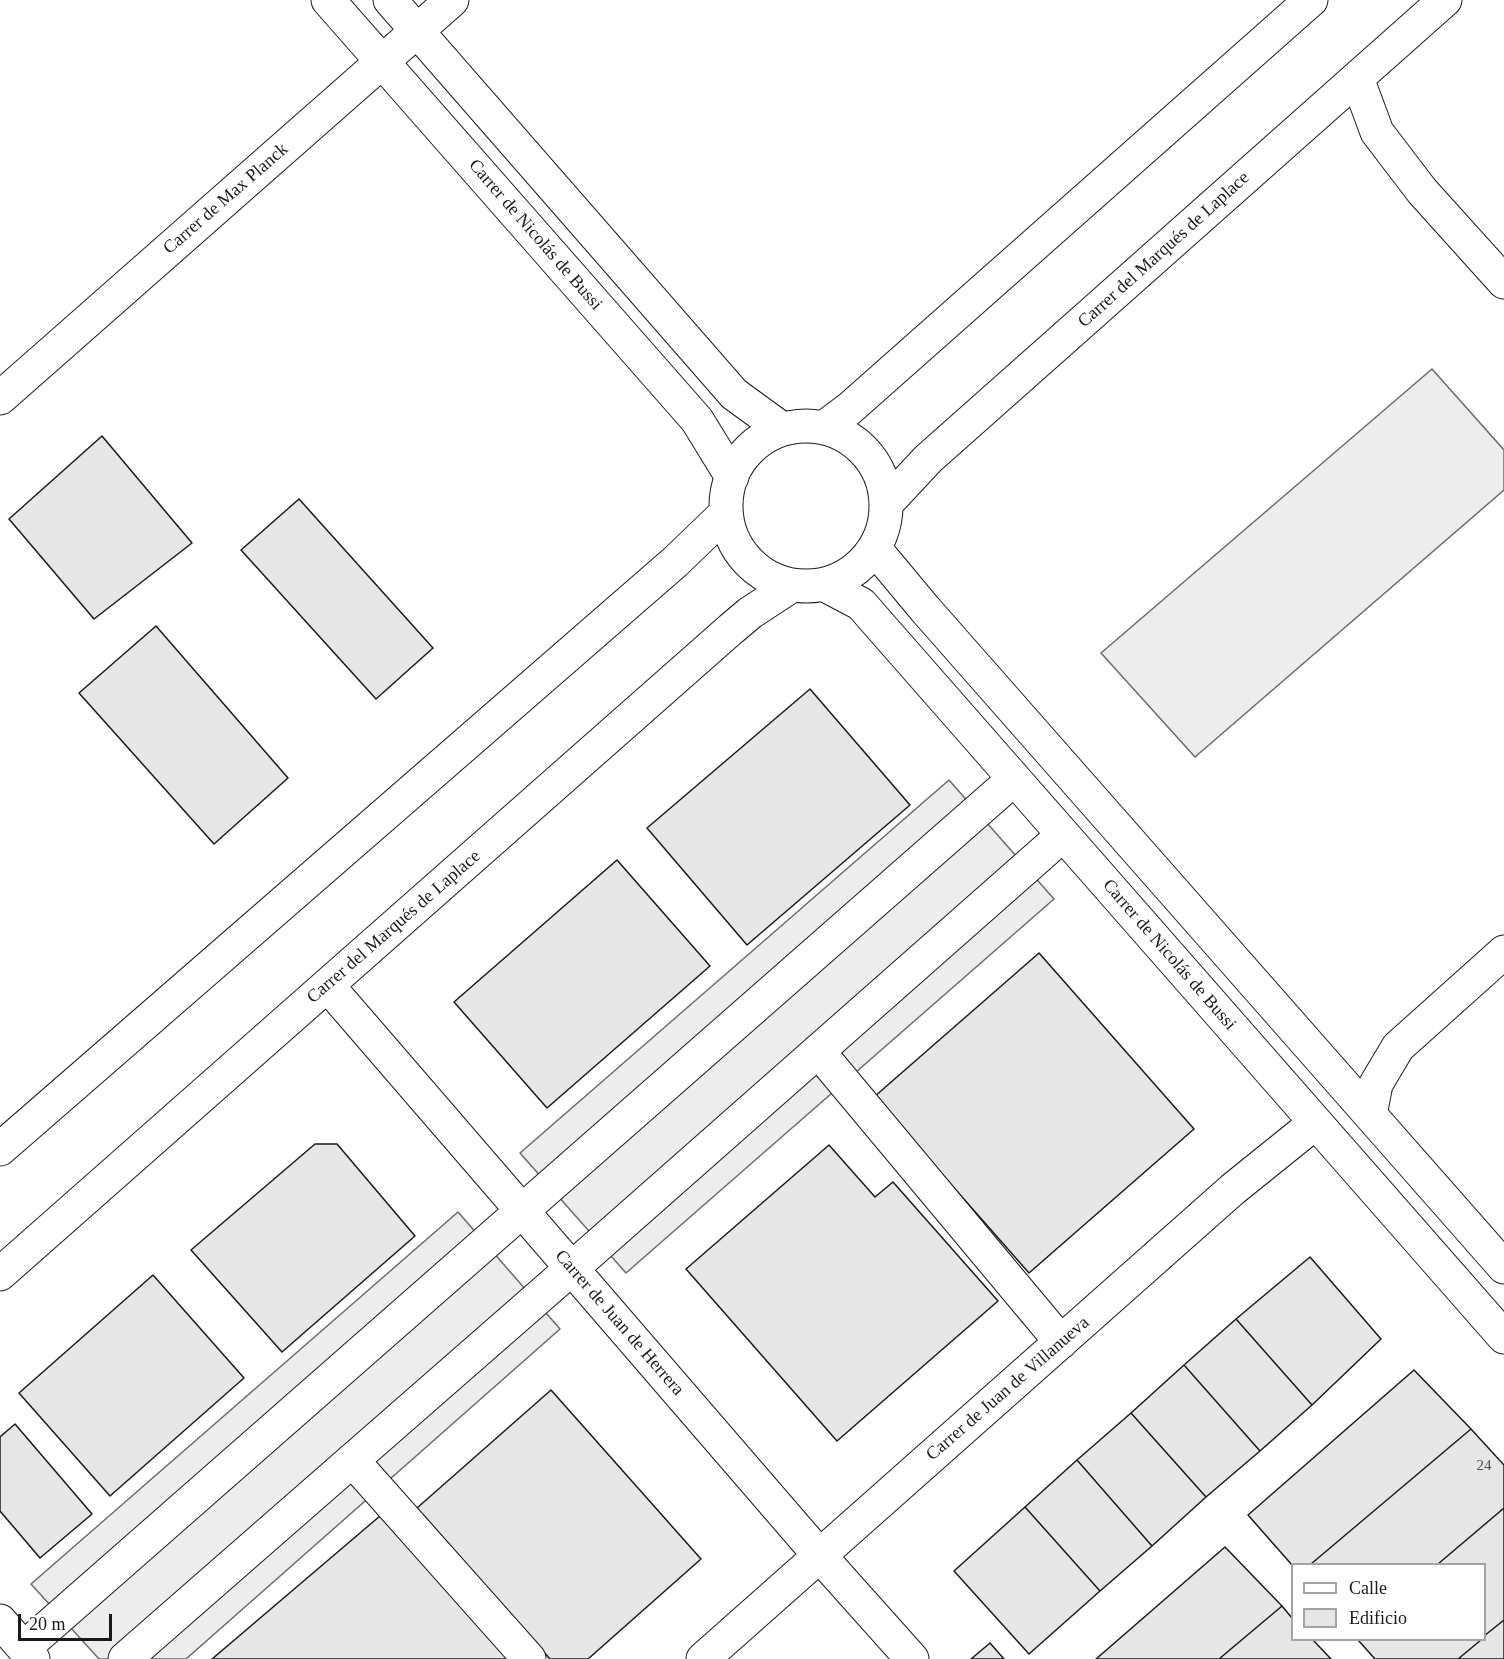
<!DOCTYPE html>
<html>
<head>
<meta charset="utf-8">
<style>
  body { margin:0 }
  #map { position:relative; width:1504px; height:1659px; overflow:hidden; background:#fff; font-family:Georgia,serif }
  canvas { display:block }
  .legend { position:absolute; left:1291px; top:1563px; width:195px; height:78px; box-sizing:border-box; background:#fff; border:2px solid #a3a3a3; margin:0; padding:8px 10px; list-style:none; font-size:18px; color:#1a1a1a }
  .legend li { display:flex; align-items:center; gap:12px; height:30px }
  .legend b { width:30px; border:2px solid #a3a3a3 }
  .scale { position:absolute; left:18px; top:1614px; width:94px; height:27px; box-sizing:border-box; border:3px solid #1a1a1a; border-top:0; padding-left:8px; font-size:18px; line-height:21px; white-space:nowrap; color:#1a1a1a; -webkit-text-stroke:4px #fff; paint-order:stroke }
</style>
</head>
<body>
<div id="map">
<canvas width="1504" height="1659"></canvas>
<ul class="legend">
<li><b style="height:8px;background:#fff"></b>Calle</li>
<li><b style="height:16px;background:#e6e6e6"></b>Edificio</li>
</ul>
<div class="scale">20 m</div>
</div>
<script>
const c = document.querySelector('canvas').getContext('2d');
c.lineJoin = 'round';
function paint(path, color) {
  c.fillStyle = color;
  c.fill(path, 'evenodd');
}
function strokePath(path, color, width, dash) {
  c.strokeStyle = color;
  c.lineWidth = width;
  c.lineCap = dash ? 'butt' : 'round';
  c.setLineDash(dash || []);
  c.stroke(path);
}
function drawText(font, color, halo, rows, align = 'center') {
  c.font = font + ' Georgia,serif';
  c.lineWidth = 4.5;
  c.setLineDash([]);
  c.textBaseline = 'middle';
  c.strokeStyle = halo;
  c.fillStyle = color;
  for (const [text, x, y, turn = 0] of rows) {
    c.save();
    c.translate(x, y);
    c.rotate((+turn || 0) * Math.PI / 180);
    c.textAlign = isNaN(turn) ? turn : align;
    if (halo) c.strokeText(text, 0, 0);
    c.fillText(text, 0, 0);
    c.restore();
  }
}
const parking = new Path2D(`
  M 1432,369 L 1504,450 L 1504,490 L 1195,757 L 1101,653 Z
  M 949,780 L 1054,899 L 626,1273 L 520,1153 Z
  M 458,1212 L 560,1329 L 186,1659 L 99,1659 L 31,1584 Z`);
paint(parking, '#ededed');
strokePath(parking, '#6a6a6a', 1.5);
const building = new Path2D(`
  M 102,436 L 192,543 L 94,619 L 9,519 Z
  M 299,499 L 433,648 L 376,699 L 241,550 Z
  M 156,626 L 288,778 L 214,844 L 79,693 Z
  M 810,689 L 910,805 L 747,945 L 647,828 Z
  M 617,860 L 710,966 L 547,1108 L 454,1002 Z
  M 1039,953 L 1194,1129 L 1029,1273 L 874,1097 Z
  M 315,1144 L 337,1144 L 415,1236 L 282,1352 L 191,1250 Z
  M 829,1145 L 875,1197 L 893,1182 L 998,1301 L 837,1441 L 686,1269 Z
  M 1310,1257 L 1381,1339 L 1312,1405 L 1236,1319 Z
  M 153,1275 L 244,1378 L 110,1496 L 19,1393 Z
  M 1236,1319 L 1312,1405 L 1260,1451 L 1184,1365 Z
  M 1184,1365 L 1260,1451 L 1206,1497 L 1131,1413 Z
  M 1414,1370 L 1471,1429 L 1311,1564 L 1292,1565 L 1248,1515 Z
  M 551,1390 L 701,1559 L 588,1659 L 550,1659 L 417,1508 Z
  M 1131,1413 L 1206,1497 L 1152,1546 L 1077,1460 Z
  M 15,1424 L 92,1514 L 40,1558 L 0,1511 L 0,1437 Z
  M 1471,1429 L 1504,1465 L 1504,1508 L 1438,1564 L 1311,1564 Z
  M 1077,1460 L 1152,1546 L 1100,1591 L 1025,1507 Z
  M 1025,1507 L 1100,1591 L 1029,1654 L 954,1571 Z
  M 1504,1508 L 1504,1620 L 1484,1636 L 1484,1564 L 1438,1564 Z
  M 387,1510 L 515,1659 L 212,1659 Z
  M 1225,1547 L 1282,1606 L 1219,1659 L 1096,1659 Z
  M 1282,1606 L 1292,1618 L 1292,1640 L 1313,1640 L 1331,1659 L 1219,1659 Z
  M 1504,1620 L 1504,1659 L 1458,1659 L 1481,1640 L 1484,1640 L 1484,1636 Z
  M 1358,1640 L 1481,1640 L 1458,1659 L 1375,1659 Z
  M 990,1643 L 1004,1659 L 971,1659 Z`);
paint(building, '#e6e6e6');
strokePath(building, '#1a1a1a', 1.5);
const minor = new Path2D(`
  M 328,0 L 697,420 L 732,477
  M 390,0 L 734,394 L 782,429
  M 1357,78 L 1377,132 L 1422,191 L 1504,282
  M 0,398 L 452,0
  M726 506a80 80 0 1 1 160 0a80 80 0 1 1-160 0Z
  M 825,427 L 849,409 L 1311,0
  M 886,504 L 928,459 L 1445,0
  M 875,549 L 925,609 L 1504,1267
  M 825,585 L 861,604 L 1504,1337
  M 328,986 L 820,1556 L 912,1659
  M 818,1051 L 1061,1342
  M 1370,1115 L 1376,1084 L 1398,1047 L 1504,952
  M 0,1149 L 675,562 L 726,513
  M 0,1274 L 731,629 L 750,613 L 791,586
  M 352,1460 L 529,1659
  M 0,1621 L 33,1659
  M 24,1648 L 1014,779
  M 125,1659 L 595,1248 L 1063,835
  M 703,1659 L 1233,1189 L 1315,1123`);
strokePath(minor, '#1a1a1a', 35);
strokePath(minor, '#fff', 33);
drawText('15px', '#4d4d4d', null, [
  ["24",1484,1466]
]);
drawText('18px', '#1a1a1a', '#fff', [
  ["Carrer de Max Planck",226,199,-41],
  ["Carrer de Nicolás de Bussi",535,235,49],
  ["Carrer del Marqués de Laplace",1164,250,-42],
  ["Carrer del Marqués de Laplace",394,927,-41],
  ["Carrer de Nicolás de Bussi",1169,955,49],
  ["Carrer de Juan de Herrera",619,1323,49],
  ["Carrer de Juan de Villanueva",1008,1389,-41]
]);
</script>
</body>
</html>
